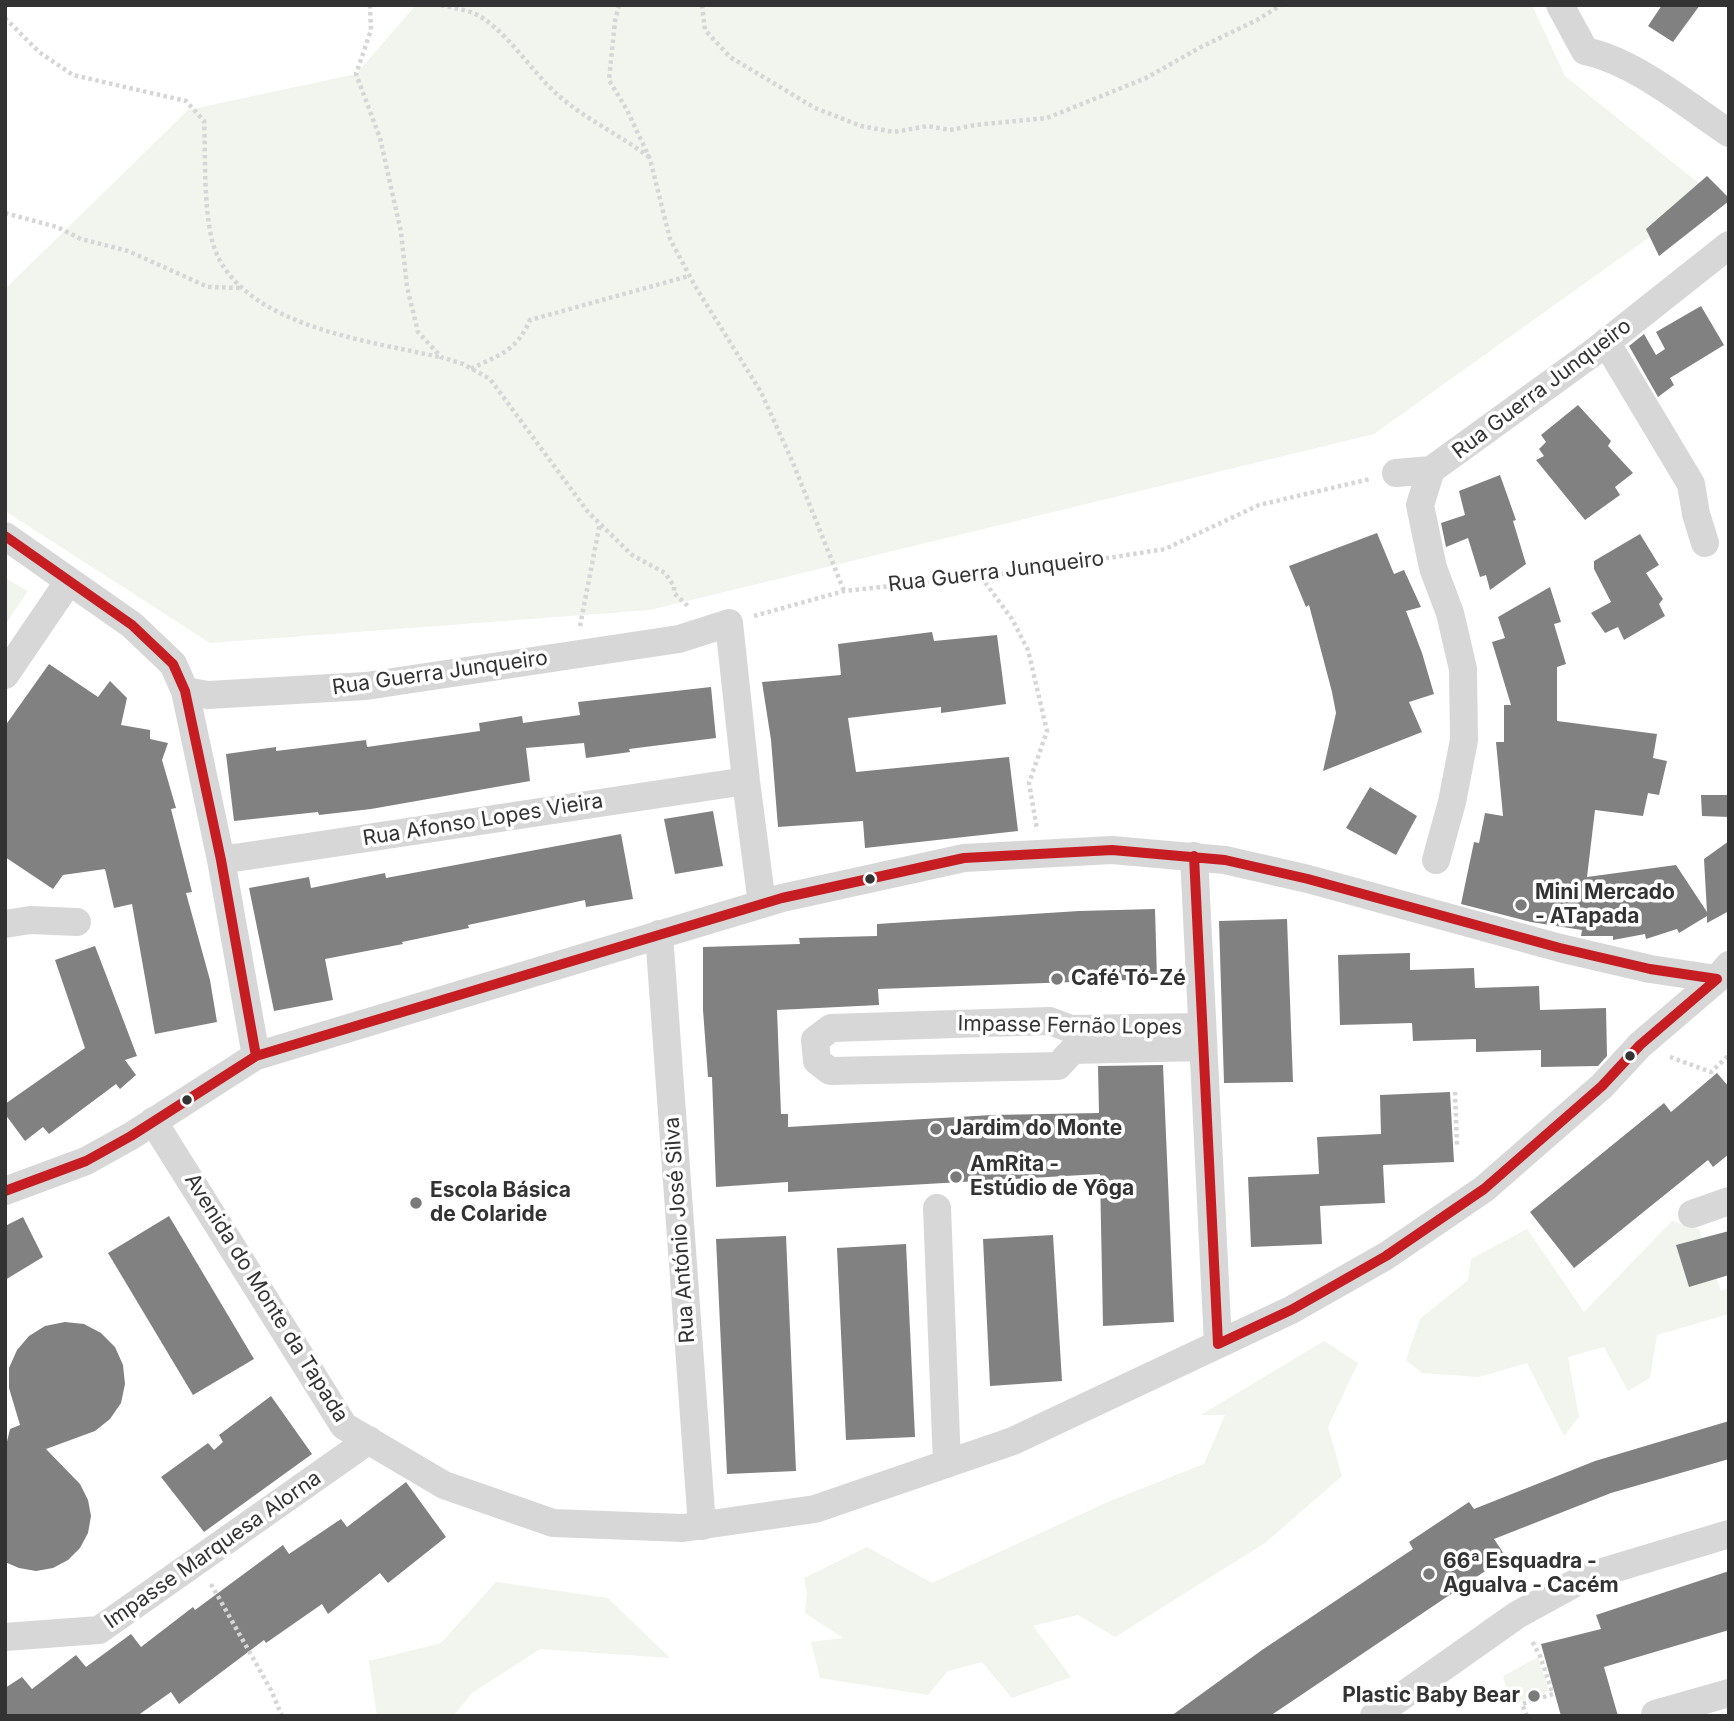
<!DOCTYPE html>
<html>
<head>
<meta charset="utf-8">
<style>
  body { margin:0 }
  #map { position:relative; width:1734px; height:1721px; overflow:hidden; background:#fff; font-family:Inter,sans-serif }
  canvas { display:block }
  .frame { position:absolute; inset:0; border:7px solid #333; pointer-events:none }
</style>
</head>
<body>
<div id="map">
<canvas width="1734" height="1721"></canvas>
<div class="frame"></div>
</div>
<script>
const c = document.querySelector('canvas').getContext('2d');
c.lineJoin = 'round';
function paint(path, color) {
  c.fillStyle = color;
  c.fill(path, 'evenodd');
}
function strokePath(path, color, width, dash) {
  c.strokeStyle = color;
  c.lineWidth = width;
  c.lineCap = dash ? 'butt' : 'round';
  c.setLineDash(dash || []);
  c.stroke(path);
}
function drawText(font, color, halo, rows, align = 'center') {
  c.font = font + ' Inter,sans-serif';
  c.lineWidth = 7;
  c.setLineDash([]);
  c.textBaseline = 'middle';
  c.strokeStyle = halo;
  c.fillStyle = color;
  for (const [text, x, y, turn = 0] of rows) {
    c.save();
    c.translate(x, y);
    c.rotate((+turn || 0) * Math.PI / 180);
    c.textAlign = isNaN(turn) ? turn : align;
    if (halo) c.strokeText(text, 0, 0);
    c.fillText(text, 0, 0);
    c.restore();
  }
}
paint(new Path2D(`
  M 416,5 L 1532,5 L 1565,76 L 1711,193 L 1374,434 L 650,610 L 210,643 L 5,511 L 5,289 L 188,110 L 356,74 Z
  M 5,578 L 28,591 L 5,625 Z
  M 1672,1221 L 1699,1229 L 1721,1291 L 1729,1287 L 1729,1314 L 1657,1335 L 1650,1378 L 1628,1391 L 1604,1347 L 1568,1357 L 1579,1417 L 1564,1436 L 1527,1363 L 1479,1377 L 1422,1373 L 1406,1360 L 1420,1319 L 1468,1280 L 1471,1259 L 1527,1229 L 1584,1312 Z
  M 1324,1341 L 1358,1363 L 1328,1427 L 1342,1476 L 1265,1543 L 1115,1637 L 1078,1615 L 1033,1626 L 1071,1677 L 1012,1698 L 982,1662 L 948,1671 L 928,1695 L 820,1678 L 811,1642 L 843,1638 L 805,1613 L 807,1592 L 804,1578 L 867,1547 L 932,1583 L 1110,1501 L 1204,1464 L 1225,1415 L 1201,1415 Z
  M 496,1582 L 608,1598 L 670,1658 L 540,1649 L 472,1693 L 453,1716 L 377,1716 L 369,1661 L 441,1643 Z
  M 1538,1657 L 1549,1691 L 1511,1705 L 1503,1676 Z`), '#f1f5ed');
paint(new Path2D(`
  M 1662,5 L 1700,5 L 1673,42 L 1648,26 Z
  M 1707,176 L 1729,198 L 1729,201 L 1659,256 L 1646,229 Z
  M 1701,306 L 1724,345 L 1670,378 L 1674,385 L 1658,397 L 1629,346 L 1644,334 L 1656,355 L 1665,349 L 1656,332 Z
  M 1578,405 L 1611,441 L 1608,446 L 1633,473 L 1615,487 L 1620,495 L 1585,520 L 1536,460 L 1544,456 L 1539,449 L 1546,442 L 1541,435 Z
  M 1500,475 L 1516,520 L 1513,521 L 1526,564 L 1490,590 L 1486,575 L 1480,577 L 1468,538 L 1446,547 L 1441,523 L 1465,515 L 1459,491 Z
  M 1377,533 L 1394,574 L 1404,570 L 1421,607 L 1406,611 L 1422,653 L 1434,694 L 1409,702 L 1422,732 L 1323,771 L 1336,713 L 1332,692 L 1309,605 L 1306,607 L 1289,566 Z
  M 1640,534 L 1659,565 L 1646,573 L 1663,599 L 1659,604 L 1665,616 L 1624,640 L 1618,627 L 1605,633 L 1591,613 L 1611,602 L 1594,569 L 1594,561 Z
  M 1550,587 L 1561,622 L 1554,624 L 1566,664 L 1557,667 L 1557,721 L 1657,734 L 1653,758 L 1667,761 L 1659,795 L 1648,793 L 1643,816 L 1595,810 L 1587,877 L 1676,865 L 1707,912 L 1704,859 L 1729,841 L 1729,911 L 1707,923 L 1707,916 L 1679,933 L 1677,929 L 1646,939 L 1645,934 L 1613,940 L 1613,936 L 1581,936 L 1582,930 L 1531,922 L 1461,904 L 1474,842 L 1479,843 L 1485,813 L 1503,816 L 1496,742 L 1504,742 L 1504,705 L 1511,705 L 1492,642 L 1505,638 L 1498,617 Z
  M 932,632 L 934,641 L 997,635 L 1006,704 L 941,713 L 941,707 L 848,718 L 856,772 L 1009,757 L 1018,831 L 865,848 L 863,821 L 778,827 L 771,740 L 762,682 L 841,675 L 838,644 Z
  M 49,664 L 98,697 L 110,681 L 127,698 L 121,725 L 150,730 L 150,739 L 168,743 L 162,760 L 176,808 L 171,809 L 192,892 L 186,893 L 210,980 L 217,1022 L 155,1034 L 132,904 L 114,908 L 105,869 L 63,875 L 53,889 L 5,857 L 5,726 Z
  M 711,687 L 716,738 L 629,749 L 630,752 L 586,758 L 584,743 L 526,748 L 530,781 L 371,809 L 319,815 L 318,812 L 234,821 L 226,754 L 276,747 L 276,751 L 366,740 L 367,747 L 480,731 L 479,723 L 522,716 L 523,723 L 580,715 L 578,702 Z
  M 1370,787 L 1417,816 L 1396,855 L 1346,828 Z
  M 1701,795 L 1729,795 L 1729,817 L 1702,816 Z
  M 713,811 L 723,866 L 675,874 L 664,819 Z
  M 621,834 L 633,899 L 586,907 L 585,900 L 468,925 L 469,928 L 402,942 L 403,944 L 325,959 L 333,1000 L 274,1011 L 249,888 L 309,877 L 311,888 L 385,873 L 386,878 Z
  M 1155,909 L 1157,979 L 878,989 L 879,1005 L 777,1010 L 781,1114 L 788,1114 L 788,1127 L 992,1115 L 1099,1113 L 1098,1066 L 1163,1065 L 1174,1322 L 1103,1326 L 1100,1174 L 788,1192 L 788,1182 L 716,1187 L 712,1077 L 708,1077 L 703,1010 L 703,947 L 800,944 L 799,938 L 877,936 L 877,924 L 1079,911 Z
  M 1287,919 L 1293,1082 L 1224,1083 L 1219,921 Z
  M 95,946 L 137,1056 L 125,1060 L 136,1075 L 120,1089 L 116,1084 L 49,1134 L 43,1127 L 25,1141 L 5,1114 L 5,1104 L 85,1048 L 55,960 Z
  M 1410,953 L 1410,970 L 1474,968 L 1475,988 L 1539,986 L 1540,1010 L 1606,1008 L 1607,1056 L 1598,1066 L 1541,1067 L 1541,1050 L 1476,1052 L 1476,1039 L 1413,1041 L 1412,1023 L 1340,1025 L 1338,955 Z
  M 1717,1073 L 1729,1087 L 1729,1154 L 1713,1167 L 1708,1160 L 1574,1268 L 1530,1212 L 1664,1103 L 1671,1112 Z
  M 1450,1092 L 1454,1162 L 1383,1165 L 1385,1203 L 1320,1206 L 1322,1244 L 1251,1247 L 1248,1177 L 1319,1174 L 1317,1137 L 1381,1134 L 1380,1095 Z
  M 169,1216 L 254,1359 L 193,1395 L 108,1253 Z
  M 23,1217 L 43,1257 L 5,1280 L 5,1226 Z
  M 1729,1231 L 1729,1275 L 1689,1287 L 1676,1245 Z
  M 1053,1235 L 1062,1381 L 990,1386 L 983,1239 Z
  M 786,1236 L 796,1471 L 727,1474 L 716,1239 Z
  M 906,1244 L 915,1437 L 846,1440 L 837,1248 Z
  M 65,1322 L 84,1324 L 101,1333 L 115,1347 L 123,1365 L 125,1384 L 121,1403 L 110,1419 L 95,1431 L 46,1449 L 80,1484 L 88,1500 L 91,1516 L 88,1533 L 80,1548 L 68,1560 L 53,1568 L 36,1571 L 19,1568 L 5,1562 L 5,1450 L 10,1429 L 20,1425 L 9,1388 L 9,1368 L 17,1350 L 29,1336 L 45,1326 Z
  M 271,1396 L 312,1454 L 204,1532 L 161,1477 L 208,1443 L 214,1450 L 223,1442 L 219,1435 Z
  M 1729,1421 L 1729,1459 L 1611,1493 L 1494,1539 L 1506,1557 L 1270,1716 L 1171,1716 L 1262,1650 L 1413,1549 L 1409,1542 L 1469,1502 L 1474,1509 L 1595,1461 Z
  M 406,1482 L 446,1537 L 388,1583 L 380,1573 L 328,1614 L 322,1604 L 266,1643 L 264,1640 L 179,1704 L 171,1692 L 137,1716 L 5,1716 L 5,1688 L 22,1677 L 32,1689 L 76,1655 L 86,1667 L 131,1634 L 141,1647 L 193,1607 L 195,1610 L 283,1545 L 289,1554 L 341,1519 L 347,1527 Z
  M 1729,1571 L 1729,1630 L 1604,1667 L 1618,1716 L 1561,1716 L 1541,1644 L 1601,1629 L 1596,1615 Z`), '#818181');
strokePath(new Path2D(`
  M 370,5 L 371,30 L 356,74 L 380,138 L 401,232 L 407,287 L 418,332 L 441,357 L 463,364 L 490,379 L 588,512 L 632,555 L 665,573 L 674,586 L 674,593 L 689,607
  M 441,5 C 452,8 463,9 473,13 C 503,25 533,74 559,96 C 587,120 620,135 649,157
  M 619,5 L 615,21 L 609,80 L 627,110 L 650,159 L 670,239 L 695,286 L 761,392 L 793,463 L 844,591
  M 702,5 L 705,30 L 730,57 L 815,108 L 861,126 L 894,132 L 928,126 L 950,130 L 975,125 L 1047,118 L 1146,78 L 1201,47 L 1257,20 L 1281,5
  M 5,18 L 39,52 L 73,75 L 186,101 L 204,121 C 206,158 202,227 219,259 C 256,328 370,341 439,357
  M 5,213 L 57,227 L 81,239 L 128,251 L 208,287 L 241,288
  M 471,369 C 500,354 516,352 530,320 L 689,276
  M 981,577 L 1012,619 L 1028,650 L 1047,731 L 1029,783 L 1037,829
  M 754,616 L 844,591 L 1012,573 L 1165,549 L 1259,505 L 1370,479
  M 580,626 L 600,523
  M 1670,1057 L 1711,1072 L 1729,1055
  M 1455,1092 L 1457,1147
  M 211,1584 L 271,1690 L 282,1716
  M 1527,1716 L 1522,1704 L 1553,1694 L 1540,1656 L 1531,1639`), '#d6d6d6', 4.5, [3.5, 3.5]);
strokePath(new Path2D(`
  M 1560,5 L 1585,51 C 1634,61 1687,105 1729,133
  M 1606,342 L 1691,484 L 1696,514 L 1705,543
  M 1431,470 L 1420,505 L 1433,568 L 1450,613 L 1463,669 L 1464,740 L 1452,802 L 1436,860
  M 1396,473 L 1431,470 L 1594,352 L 1729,245
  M 5,536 L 132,625 L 173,664 L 185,691 L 221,860 L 256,1056
  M 5,675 L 69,581
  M 185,691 L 208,695 L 366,686 L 679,639 L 729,623 L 746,781 L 762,904
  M 1194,856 L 1218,1344
  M 221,860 L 746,781
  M 5,924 L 30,920 L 77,922
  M 659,934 L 702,1526
  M 1202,1027 L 1071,1029 L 1050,1021 L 831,1028 L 815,1040 L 817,1061 L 830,1071 L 1058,1066 L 1073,1050 L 1202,1047
  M 153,1121 L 344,1426 L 444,1485 L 553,1523 L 683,1528 L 815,1509 L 1013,1441 L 1291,1310 L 1386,1256 L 1484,1189 L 1602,1086 L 1640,1045 L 1717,979 L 1729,965
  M 5,1191 L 86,1161 L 131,1136 L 256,1056 L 782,898 L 964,858 L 1112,850 L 1225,860 L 1308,879 L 1560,948 L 1650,969 L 1717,979
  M 937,1208 L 947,1464
  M 1692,1214 L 1729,1201
  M 5,1637 L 99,1630 L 369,1440
  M 1374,1716 L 1517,1615 L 1586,1577 L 1729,1534
  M 1655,1716 L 1655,1714 L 1729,1693`), '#d7d7d7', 28);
strokePath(new Path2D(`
  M 5,536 L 132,625 L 173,664 L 185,691 L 221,860 L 256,1056
  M 1194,856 L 1218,1344
  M 5,1191 L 86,1161 L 131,1136 L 256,1056 L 782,898 L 964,858 L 1112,850 L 1225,860 L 1308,879 L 1560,948 L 1650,969 L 1717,979
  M 1218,1344 L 1291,1310 L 1386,1256 L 1484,1189 L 1602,1086 L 1640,1045 L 1717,979`), '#c61d23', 10);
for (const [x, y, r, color] of [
  [870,879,6,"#333"],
  [1521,905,7,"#7a7a7a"],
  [1057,979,7,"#7a7a7a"],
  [1630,1056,6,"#333"],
  [187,1100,6,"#333"],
  [936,1129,7,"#7a7a7a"],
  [956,1177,7,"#7a7a7a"],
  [416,1203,7,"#7a7a7a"],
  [1429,1574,7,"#7a7a7a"],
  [1534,1696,7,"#7a7a7a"]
]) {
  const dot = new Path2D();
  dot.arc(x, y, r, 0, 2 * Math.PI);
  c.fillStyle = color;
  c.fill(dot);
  strokePath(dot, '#fff', 2.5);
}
drawText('21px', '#333', '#fff', [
  ["Rua Guerra Junqueiro",1542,389,-37],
  ["Rua Guerra Junqueiro",996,572,-7],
  ["Rua Guerra Junqueiro",440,673,-8],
  ["Rua Afonso Lopes Vieira",483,820,-9],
  ["Impasse Fernão Lopes",1070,1026,1],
  ["Rua António José Silva",680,1230,-94],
  ["Avenida do Monte da Tapada",266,1298,58],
  ["Impasse Marquesa Alorna",213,1550,-35]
]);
drawText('bold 21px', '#333', '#fff', [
  ["Mini Mercado",1535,893],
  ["- ATapada",1535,917],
  ["Café Tó-Zé",1071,979],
  ["Jardim do Monte",950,1129],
  ["AmRita -",970,1165],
  ["Estúdio de Yôga",970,1189],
  ["Escola Básica",430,1191],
  ["de Colaride",430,1215],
  ["66ª Esquadra -",1443,1562],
  ["Agualva - Cacém",1443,1586],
  ["Plastic Baby Bear",1520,1696,"right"]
], 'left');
</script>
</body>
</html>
